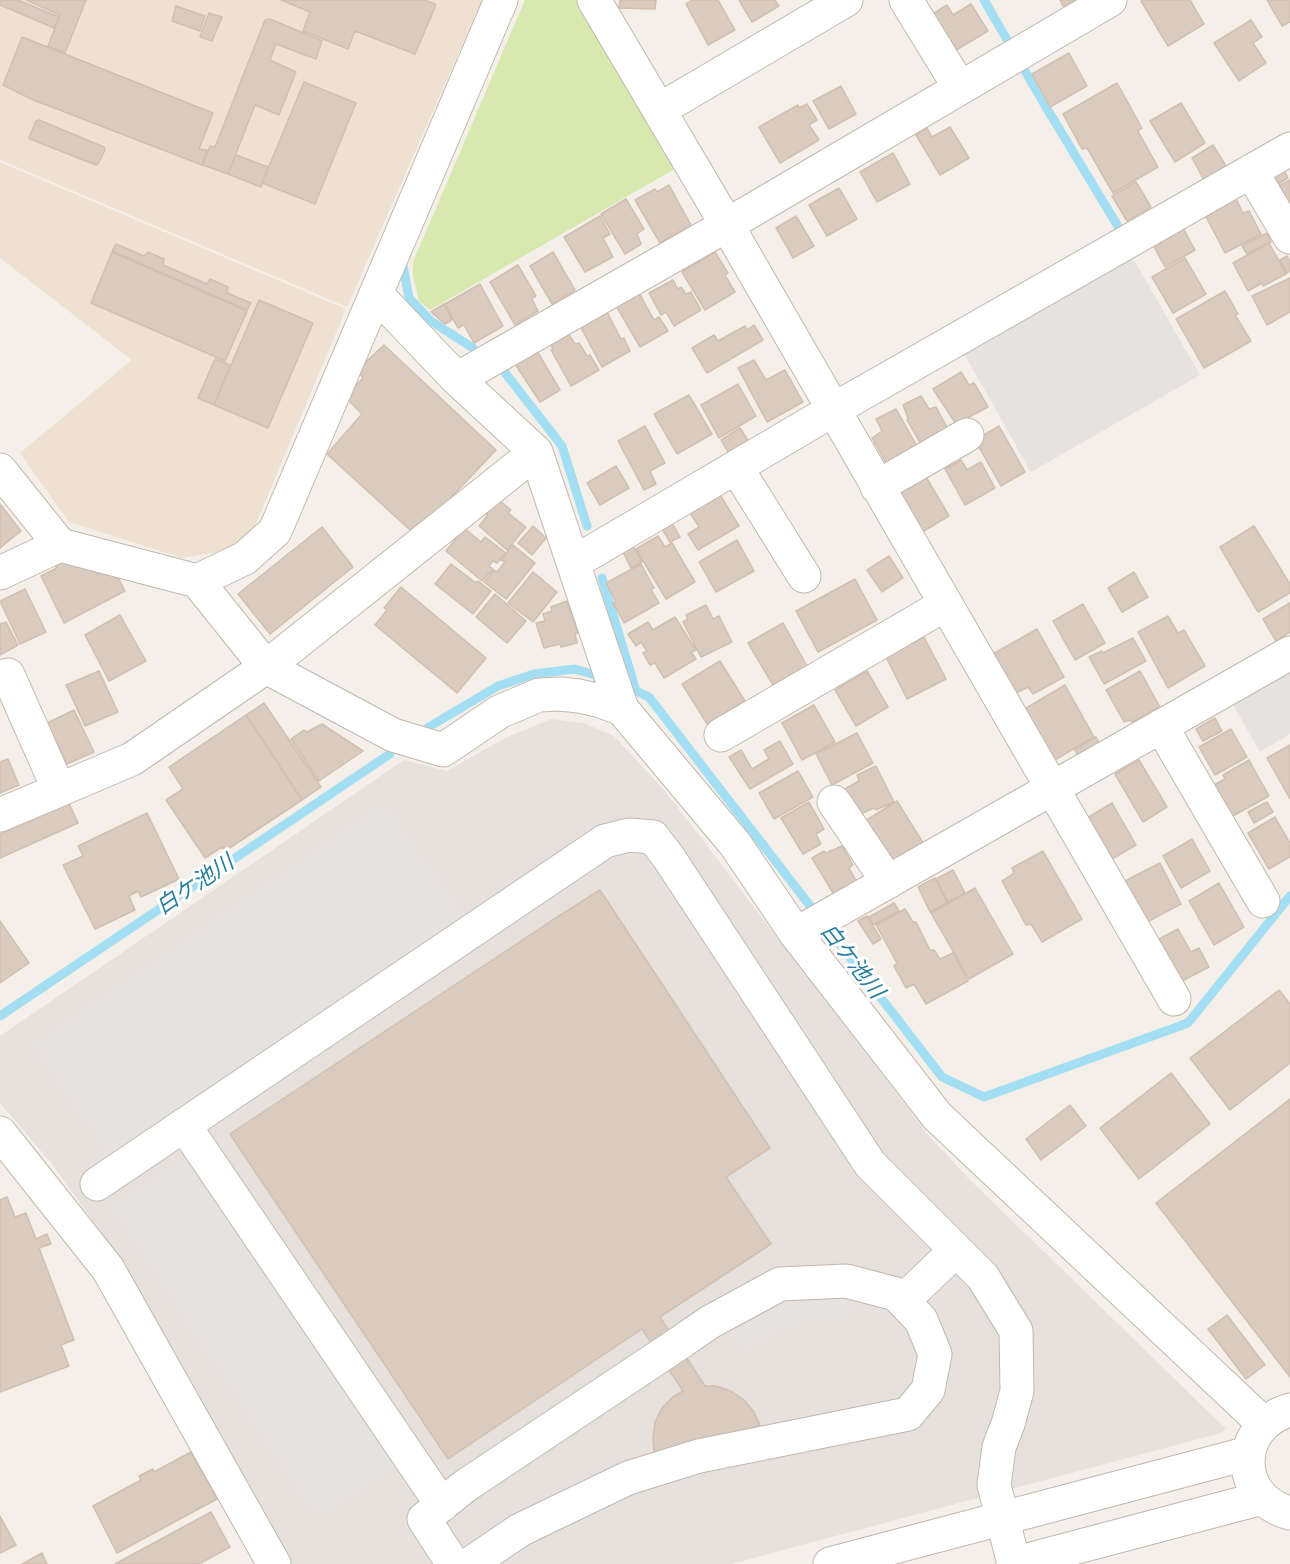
<!DOCTYPE html>
<html>
<head>
<meta charset="utf-8">
<style>
  body { margin:0 }
  canvas { display:block; background:#f4efe8 }
</style>
</head>
<body>
<canvas width="1290" height="1564"></canvas>
<script>
const c = document.querySelector('canvas').getContext('2d');
c.lineJoin = 'round';
function paint(path, color) {
  c.fillStyle = color;
  c.fill(path, 'evenodd');
}
function strokePath(path, color, width, dash) {
  c.strokeStyle = color;
  c.lineWidth = width;
  c.lineCap = dash ? 'butt' : 'round';
  c.setLineDash(dash || []);
  c.stroke(path);
}
function drawText(font, color, halo, rows, align = 'center') {
  c.font = font + ' Inter,"Noto Sans JP",sans-serif';
  c.lineWidth = 6;
  c.setLineDash([]);
  c.textBaseline = 'middle';
  c.strokeStyle = halo;
  c.fillStyle = color;
  for (const [text, x, y, turn = 0] of rows) {
    c.save();
    c.translate(x, y);
    c.rotate((+turn || 0) * Math.PI / 180);
    c.textAlign = isNaN(turn) ? turn : align;
    if (halo) c.strokeText(text, 0, 0);
    c.fillText(text, 0, 0);
    c.restore();
  }
}
paint(new Path2D(`
  M 551,719 L 584,723 L 614,736 L 665,791 L 929,1136 L 966,1176 L 1226,1429 L 1221,1433 L 731,1564 L 292,1564 L 129,1272 L 52,1164 L 0,1103 L 0,1036 L 404,760 L 447,771 L 505,738 Z`), '#e7e1dd');
paint(new Path2D(`
  M 0,0 L 482,0 L 347,307 L 0,160 Z
  M 0,162 L 346,309 L 252,533 L 235,549 L 182,558 L 69,522 L 20,453 L 132,360 L 0,258 Z`), '#eee1d2');
paint(new Path2D(`
  M 525,0 L 581,0 L 678,167 L 430,310 L 419,301 L 413,275 L 413,262 Z`), '#d8e9b0');
paint(new Path2D(`
  M 1131,255 L 1200,375 L 1031,472 L 963,352 Z
  M 1290,670 L 1290,734 L 1260,752 L 1232,703 Z
  M 385,803 L 463,916 L 111,1158 L 33,1045 Z
  M 190,1155 L 398,1465 L 318,1518 L 111,1207 Z
  M 832,1294 L 854,1301 L 847,1322 L 823,1318 L 798,1323 L 779,1330 L 746,1350 L 732,1333 L 753,1316 L 781,1302 L 807,1297 Z`), '#e5e2e0');
strokePath(new Path2D(`
  M 984,0 L 1046,107 L 1119,228
  M 402,260 L 409,298 L 431,321 L 473,348
  M 499,365 L 562,446 L 587,526
  M 602,578 L 636,691
  M 623,685 L 649,697 L 942,1077 L 984,1097 L 1188,1023 L 1290,896
  M 427,728 L 498,686 L 534,674 L 575,669 L 605,678
  M 0,1016 L 390,754`), '#a3def2', 9);
const building = new Path2D(`
  M 0,0 L 18,0 L 59,17 L 54,28 L 0,5 Z
  M 26,0 L 86,0 L 65,53 L 48,46 L 60,15 Z
  M 281,0 L 424,0 L 435,4 L 435,7 L 415,54 L 355,31 L 348,49 L 303,31 L 310,12 Z
  M 620,0 L 656,0 L 655,9 L 619,8 Z
  M 692,0 L 718,0 L 735,30 L 708,45 L 686,4 Z
  M 739,0 L 775,0 L 779,6 L 752,22 Z
  M 1060,0 L 1075,0 L 1063,6 Z
  M 1142,0 L 1190,0 L 1204,24 L 1168,46 L 1141,1 Z
  M 1267,0 L 1290,0 L 1290,22 L 1282,26 Z
  M 971,4 L 988,31 L 956,50 L 933,14 L 947,5 L 953,15 Z
  M 176,6 L 205,16 L 200,31 L 172,21 Z
  M 209,13 L 222,17 L 212,41 L 200,37 Z
  M 270,19 L 322,41 L 316,59 L 276,44 L 270,60 L 296,72 L 279,115 L 255,105 L 228,174 L 203,165 L 210,146 L 215,147 L 265,20 Z
  M 1251,20 L 1262,37 L 1253,43 L 1266,63 L 1239,81 L 1214,43 Z
  M 22,37 L 213,113 L 199,149 L 207,150 L 202,165 L 31,99 L 3,85 Z
  M 1069,53 L 1087,86 L 1050,107 L 1032,74 Z
  M 304,82 L 356,103 L 315,204 L 262,183 Z
  M 1117,83 L 1142,128 L 1138,131 L 1158,167 L 1113,193 L 1087,148 L 1082,149 L 1063,114 Z
  M 841,86 L 856,114 L 829,129 L 813,101 Z
  M 1181,103 L 1205,143 L 1175,162 L 1150,121 Z
  M 807,104 L 817,120 L 809,125 L 819,140 L 780,163 L 759,127 L 798,105 L 799,108 Z
  M 39,120 L 104,147 L 105,150 L 98,164 L 96,165 L 30,139 L 29,138 L 36,121 Z
  M 950,127 L 969,158 L 940,175 L 916,135 L 927,128 L 932,137 Z
  M 1213,145 L 1226,166 L 1204,180 L 1192,158 Z
  M 893,153 L 910,184 L 877,202 L 860,172 Z
  M 236,155 L 268,167 L 261,187 L 228,174 Z
  M 1283,168 L 1288,178 L 1273,187 L 1267,177 Z
  M 1290,180 L 1290,210 L 1275,188 Z
  M 1136,182 L 1151,207 L 1127,221 L 1112,196 Z
  M 669,185 L 691,225 L 660,243 L 635,200 L 655,189 L 657,192 Z
  M 839,188 L 857,219 L 827,236 L 809,205 Z
  M 1235,197 L 1243,213 L 1249,211 L 1261,234 L 1225,253 L 1204,213 Z
  M 626,199 L 644,229 L 637,234 L 641,244 L 625,254 L 601,214 Z
  M 600,216 L 610,234 L 603,238 L 613,257 L 585,272 L 564,237 Z
  M 796,216 L 814,246 L 793,258 L 776,228 Z
  M 1182,226 L 1195,250 L 1165,267 L 1152,243 Z
  M 1267,233 L 1271,242 L 1247,254 L 1242,246 Z
  M 1269,243 L 1286,274 L 1263,286 L 1262,283 L 1248,291 L 1233,263 Z
  M 116,244 L 144,256 L 148,252 L 164,259 L 163,265 L 207,284 L 210,279 L 228,287 L 227,293 L 251,303 L 247,310 L 112,251 Z
  M 112,252 L 247,311 L 225,361 L 91,303 Z
  M 553,252 L 575,290 L 552,304 L 530,266 Z
  M 715,252 L 728,273 L 725,275 L 735,292 L 705,310 L 682,272 Z
  M 1287,256 L 1290,262 L 1290,271 L 1287,273 L 1280,260 Z
  M 1185,258 L 1206,294 L 1173,313 L 1152,277 Z
  M 518,265 L 536,296 L 532,299 L 538,311 L 515,325 L 490,282 Z
  M 1290,278 L 1290,312 L 1267,325 L 1252,296 Z
  M 673,280 L 678,289 L 681,287 L 686,294 L 691,292 L 701,310 L 674,326 L 666,312 L 661,315 L 649,293 Z
  M 480,284 L 503,326 L 474,343 L 464,325 L 458,328 L 445,304 Z
  M 638,291 L 654,320 L 659,317 L 668,331 L 640,347 L 615,304 Z
  M 1225,291 L 1238,314 L 1235,315 L 1251,341 L 1204,368 L 1176,319 Z
  M 259,300 L 313,323 L 268,428 L 214,405 Z
  M 444,304 L 452,320 L 445,324 L 431,312 Z
  M 605,308 L 621,339 L 624,338 L 630,351 L 602,367 L 579,324 Z
  M 754,325 L 763,340 L 707,373 L 692,348 L 714,335 L 718,341 L 745,326 L 747,330 Z
  M 568,333 L 575,344 L 579,343 L 587,356 L 590,355 L 599,370 L 571,386 L 551,350 L 553,349 L 551,345 Z
  M 384,345 L 496,450 L 442,507 L 410,530 L 327,454 L 362,414 L 345,397 L 363,378 L 357,370 Z
  M 537,351 L 560,390 L 540,402 L 515,364 Z
  M 215,359 L 230,365 L 214,405 L 198,398 Z
  M 754,360 L 766,380 L 785,370 L 803,402 L 767,422 L 738,368 Z
  M 961,372 L 969,385 L 974,383 L 988,407 L 956,424 L 933,389 Z
  M 738,384 L 756,416 L 719,438 L 701,405 Z
  M 689,395 L 712,434 L 677,454 L 654,414 Z
  M 921,396 L 929,409 L 936,407 L 948,429 L 921,444 L 907,420 L 908,418 L 903,405 Z
  M 896,409 L 917,446 L 886,463 L 872,438 L 882,431 L 876,419 Z
  M 645,426 L 665,463 L 650,471 L 656,484 L 644,490 L 618,441 Z
  M 999,426 L 1025,472 L 1001,486 L 975,440 Z
  M 740,428 L 749,442 L 729,454 L 721,440 Z
  M 961,460 L 967,470 L 981,462 L 995,488 L 965,505 L 945,469 Z
  M 616,466 L 629,488 L 600,505 L 587,483 Z
  M 925,475 L 949,516 L 922,532 L 898,490 Z
  M 719,493 L 739,526 L 698,550 L 688,534 L 699,527 L 689,511 Z
  M 498,499 L 511,510 L 508,513 L 526,527 L 507,550 L 479,526 L 488,515 L 486,514 Z
  M 0,504 L 21,531 L 0,548 Z
  M 671,521 L 680,537 L 670,542 L 661,527 Z
  M 533,526 L 546,538 L 532,555 L 518,543 Z
  M 1254,526 L 1290,584 L 1290,593 L 1258,612 L 1220,547 Z
  M 322,527 L 353,567 L 270,634 L 238,594 Z
  M 464,528 L 481,542 L 485,537 L 506,553 L 497,563 L 493,561 L 489,566 L 493,569 L 482,581 L 446,551 Z
  M 658,536 L 665,547 L 672,543 L 695,582 L 666,599 L 636,549 Z
  M 737,540 L 754,571 L 716,592 L 699,562 Z
  M 632,544 L 642,562 L 631,568 L 622,550 Z
  M 513,545 L 535,563 L 506,599 L 484,582 L 494,570 L 497,572 L 505,562 L 501,560 Z
  M 87,556 L 96,574 L 112,566 L 125,591 L 64,623 L 41,576 L 57,568 L 53,563 Z
  M 889,556 L 903,578 L 882,592 L 867,570 Z
  M 451,564 L 476,583 L 478,581 L 491,591 L 473,614 L 435,584 Z
  M 641,564 L 654,588 L 651,589 L 659,603 L 624,623 L 613,603 L 616,602 L 606,583 Z
  M 533,572 L 557,592 L 533,622 L 508,603 Z
  M 1134,572 L 1148,597 L 1122,612 L 1108,588 Z
  M 855,579 L 877,620 L 818,652 L 796,611 Z
  M 401,587 L 486,658 L 457,693 L 375,625 L 387,610 L 384,608 Z
  M 25,589 L 46,632 L 20,644 L 0,601 Z
  M 495,594 L 526,621 L 507,643 L 476,617 Z
  M 567,601 L 578,633 L 575,634 L 577,643 L 561,647 L 560,644 L 544,648 L 536,623 L 545,621 L 543,614 L 552,611 L 551,607 Z
  M 1290,603 L 1290,632 L 1276,641 L 1263,619 Z
  M 1083,604 L 1105,643 L 1075,660 L 1053,621 Z
  M 706,605 L 713,619 L 719,616 L 732,642 L 701,657 L 683,622 L 688,619 L 686,615 Z
  M 120,615 L 146,661 L 109,681 L 85,635 Z
  M 1168,616 L 1178,633 L 1184,630 L 1205,666 L 1168,688 L 1138,632 Z
  M 675,617 L 696,650 L 691,652 L 696,659 L 664,678 L 655,663 L 650,665 L 643,653 L 647,651 L 641,642 L 636,646 L 628,634 L 648,622 L 653,630 Z
  M 6,622 L 18,645 L 0,655 L 0,624 Z
  M 783,623 L 807,666 L 773,685 L 748,643 Z
  M 1037,629 L 1064,677 L 1033,694 L 1028,687 L 1016,693 L 993,654 Z
  M 924,637 L 946,679 L 907,699 L 886,657 Z
  M 1133,638 L 1146,661 L 1104,684 L 1089,657 L 1102,651 L 1103,653 Z
  M 720,661 L 745,701 L 707,724 L 682,684 Z
  M 99,671 L 118,712 L 85,726 L 66,685 Z
  M 867,671 L 888,707 L 856,726 L 835,690 Z
  M 1140,671 L 1160,707 L 1132,722 L 1130,720 L 1124,722 L 1106,690 Z
  M 1065,685 L 1094,737 L 1053,761 L 1023,710 Z
  M 264,703 L 321,787 L 302,800 L 246,715 Z
  M 814,705 L 835,742 L 802,760 L 782,723 Z
  M 74,710 L 94,752 L 67,764 L 47,723 Z
  M 246,715 L 302,800 L 225,851 L 222,847 L 205,858 L 166,800 L 183,789 L 169,767 Z
  M 1215,718 L 1222,731 L 1203,741 L 1196,729 Z
  M 322,724 L 363,751 L 319,781 L 291,739 L 304,730 L 307,732 Z
  M 1231,729 L 1247,757 L 1215,775 L 1199,747 Z
  M 857,733 L 873,763 L 832,785 L 816,754 Z
  M 1096,737 L 1102,748 L 1081,760 L 1074,749 Z
  M 780,741 L 793,764 L 750,789 L 729,757 L 741,750 L 752,769 L 769,759 L 764,750 Z
  M 1290,745 L 1290,799 L 1267,758 Z
  M 8,759 L 19,785 L 0,793 L 0,762 Z
  M 1139,760 L 1167,807 L 1143,822 L 1115,774 Z
  M 1249,760 L 1269,796 L 1231,817 L 1214,785 L 1225,779 L 1223,775 Z
  M 876,766 L 894,802 L 876,810 L 874,808 L 856,816 L 843,790 L 859,781 L 857,775 Z
  M 798,771 L 813,797 L 774,819 L 759,793 Z
  M 897,801 L 925,846 L 894,865 L 862,823 Z
  M 809,802 L 824,829 L 816,834 L 821,844 L 803,854 L 781,818 Z
  M 1267,802 L 1273,812 L 1254,823 L 1248,812 Z
  M 69,803 L 78,823 L 0,858 L 0,834 Z
  M 1112,803 L 1136,845 L 1112,859 L 1087,818 Z
  M 147,813 L 179,879 L 141,897 L 138,891 L 129,896 L 135,910 L 95,929 L 63,865 L 83,856 L 78,846 Z
  M 1275,817 L 1290,843 L 1290,857 L 1269,869 L 1248,833 Z
  M 1192,839 L 1210,871 L 1181,888 L 1163,856 Z
  M 842,846 L 853,865 L 849,868 L 859,886 L 836,898 L 812,858 L 824,851 L 826,853 Z
  M 1043,851 L 1082,919 L 1042,942 L 1031,924 L 1026,925 L 1002,881 L 1014,873 L 1012,868 Z
  M 1160,863 L 1181,904 L 1147,922 L 1125,881 Z
  M 953,870 L 965,893 L 948,902 L 936,879 Z
  M 935,878 L 947,903 L 930,912 L 918,887 Z
  M 1219,883 L 1244,927 L 1214,945 L 1189,901 Z
  M 975,888 L 1013,954 L 969,979 L 931,913 Z
  M 600,890 L 770,1148 L 726,1177 L 771,1244 L 660,1317 L 705,1386 L 716,1386 L 731,1391 L 744,1400 L 754,1412 L 760,1426 L 654,1453 L 653,1438 L 655,1422 L 662,1408 L 673,1397 L 683,1391 L 642,1329 L 448,1459 L 230,1134 L 554,919 Z
  M 894,903 L 899,911 L 873,925 L 869,917 Z
  M 905,909 L 913,922 L 916,922 L 930,950 L 934,950 L 940,959 L 953,953 L 968,981 L 926,1004 L 914,984 L 906,988 L 894,966 L 897,963 L 876,925 Z
  M 867,916 L 881,939 L 873,944 L 858,921 Z
  M 0,921 L 29,963 L 0,983 Z
  M 1178,929 L 1191,952 L 1199,948 L 1209,967 L 1182,981 L 1159,939 Z
  M 1279,990 L 1290,1004 L 1290,1063 L 1230,1110 L 1190,1058 Z
  M 1171,1073 L 1210,1124 L 1139,1179 L 1100,1128 Z
  M 1290,1099 L 1290,1377 L 1156,1203 Z
  M 1070,1105 L 1086,1126 L 1041,1160 L 1026,1139 Z
  M 7,1197 L 15,1217 L 26,1213 L 36,1239 L 47,1234 L 51,1244 L 39,1248 L 74,1340 L 61,1345 L 69,1366 L 0,1392 L 0,1200 Z
  M 1227,1315 L 1265,1365 L 1246,1379 L 1208,1329 Z
  M 191,1452 L 217,1499 L 117,1553 L 93,1506 L 141,1480 L 139,1476 L 153,1469 L 154,1472 Z
  M 211,1512 L 230,1547 L 199,1564 L 115,1564 Z
  M 0,1516 L 16,1545 L 0,1553 Z
  M 42,1553 L 47,1564 L 22,1564 Z`);
paint(building, '#d9cbc0');
strokePath(building, '#d1bfb0', 1.5);
const minor = new Path2D(`
  M 594,0 L 727,225 L 1174,999
  M 906,0 L 960,88
  M 659,110 L 846,0
  M 1251,171 L 1290,237
  M 377,295 L 457,379 L 536,452 L 622,709 L 735,844 L 796,934 L 937,1116 L 1264,1424
  M 457,379 L 727,225 L 1110,0
  M 736,467 L 804,576
  M 0,470 L 60,545 L 197,581 L 266,667 L 393,735 L 443,750 L 499,712 L 539,695 L 560,694 L 579,696 L 601,701 L 622,709
  M 877,487 L 967,435
  M 573,563 L 833,410 L 1290,149
  M 0,573 L 60,545
  M 197,581 L 245,558 L 275,531 L 501,0
  M 8,675 L 59,790
  M 1161,726 L 1263,901
  M 721,735 L 946,604
  M 834,802 L 888,882
  M 0,815 L 132,759 L 266,667 L 536,452
  M 796,934 L 1290,653
  M 184,1125 L 442,1505
  M 0,1133 L 108,1269 L 274,1564
  M 97,1184 L 605,841 L 629,835 L 653,837 L 669,858 L 870,1164 L 983,1277 L 1016,1331 L 1017,1391 L 1008,1424 L 999,1447 L 994,1485 L 1014,1564
  M 903,1301 L 956,1250
  M 1290,1410 C 1234,1426 1234,1498 1290,1513
  M 453,1564 L 424,1519 L 465,1486 L 678,1344 L 710,1322 L 780,1284 L 846,1281 L 896,1294 L 921,1320 L 935,1354 L 928,1390 L 908,1414 L 699,1456 L 628,1478 L 520,1530 L 470,1564
  M 830,1564 L 1249,1453
  M 1013,1564 L 1262,1498`);
strokePath(minor, '#c3b8ad', 35);
strokePath(minor, '#fff', 33);
drawText('italic 22px', '#287e9e', '#fff', [
  ["白ケ池川",195,885,-34],
  ["白ケ池川",852,961,52]
]);
</script>
</body>
</html>
